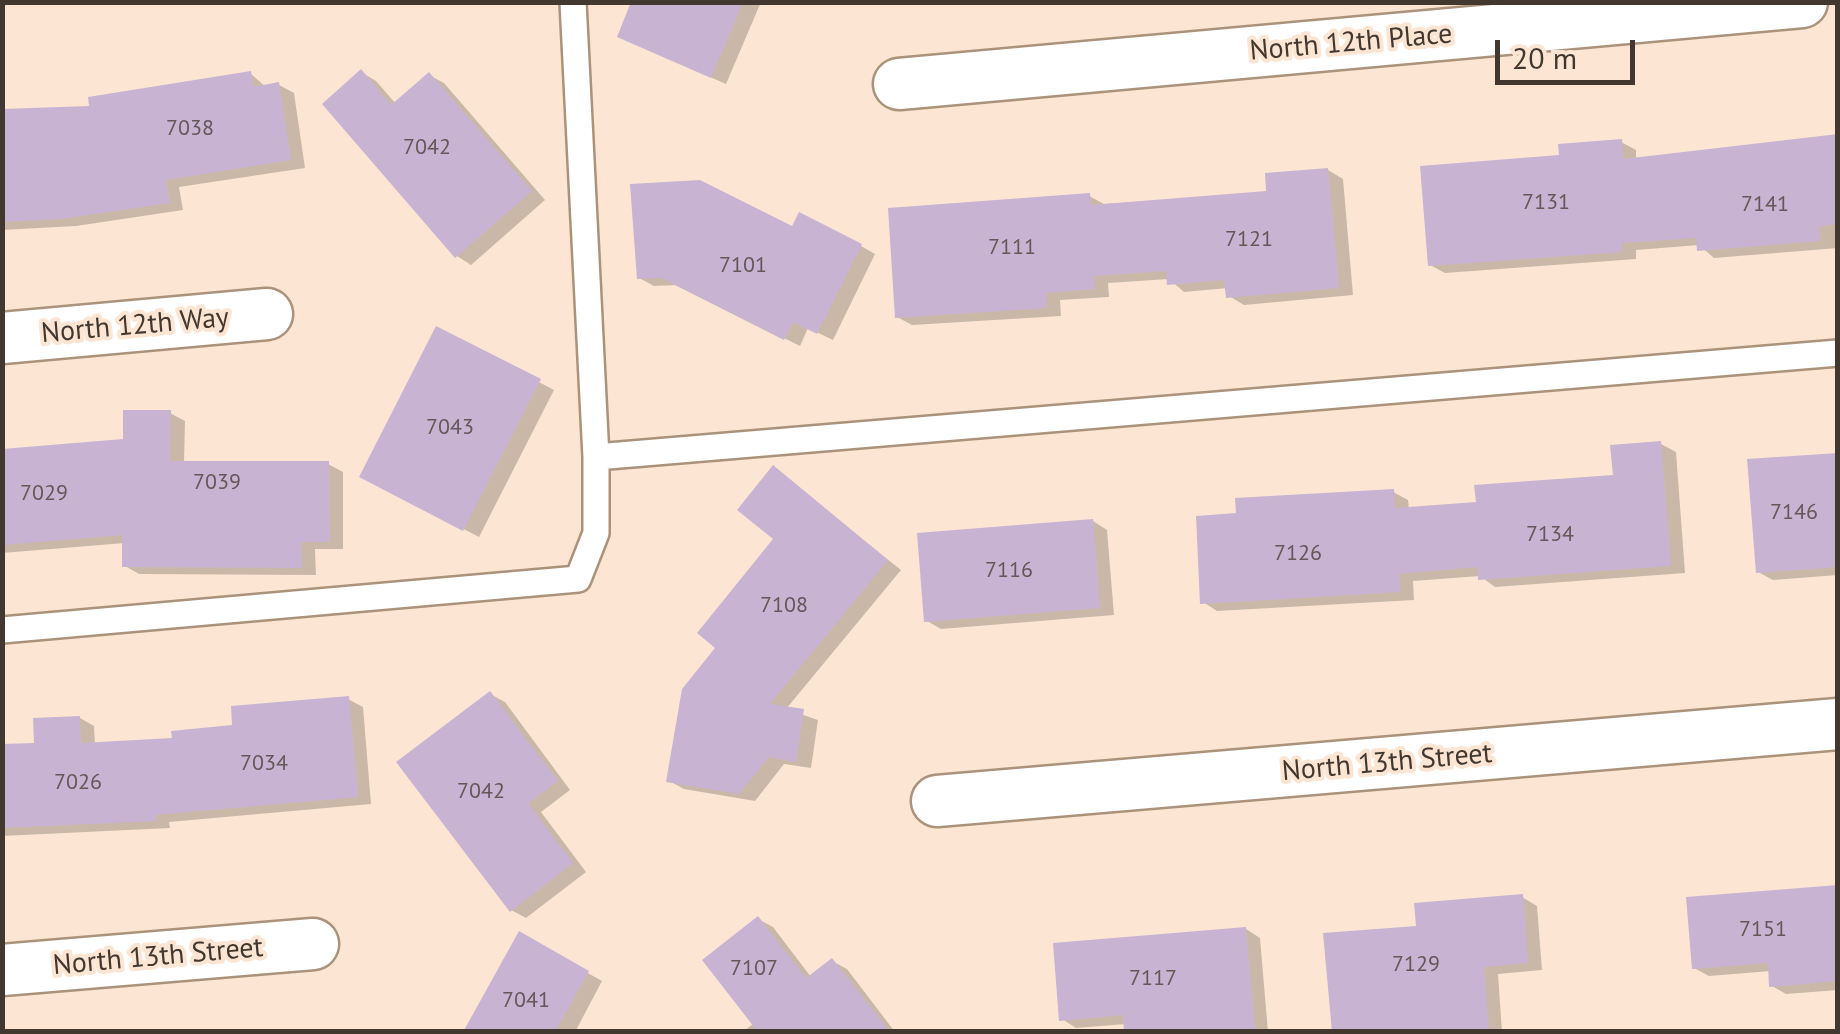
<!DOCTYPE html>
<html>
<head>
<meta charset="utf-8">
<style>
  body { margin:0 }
  #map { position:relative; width:1840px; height:1034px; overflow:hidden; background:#fce6d3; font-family:"PT Sans",sans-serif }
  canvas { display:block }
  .frame { position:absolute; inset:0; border:5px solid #43382f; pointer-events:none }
  .scale { position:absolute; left:1495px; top:40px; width:140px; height:45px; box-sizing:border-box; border:5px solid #43382f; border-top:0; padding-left:12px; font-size:30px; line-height:35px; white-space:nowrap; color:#43382f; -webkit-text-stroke:8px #fce6d3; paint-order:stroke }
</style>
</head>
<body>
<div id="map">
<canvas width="1840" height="1034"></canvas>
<div class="frame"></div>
<div class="scale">20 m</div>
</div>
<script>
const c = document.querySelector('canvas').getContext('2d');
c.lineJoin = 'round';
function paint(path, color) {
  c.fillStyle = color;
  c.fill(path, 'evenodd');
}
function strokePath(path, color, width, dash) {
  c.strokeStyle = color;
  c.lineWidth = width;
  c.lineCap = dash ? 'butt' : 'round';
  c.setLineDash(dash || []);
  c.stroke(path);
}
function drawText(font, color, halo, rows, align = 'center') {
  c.font = font + ' "PT Sans",sans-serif';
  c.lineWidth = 8;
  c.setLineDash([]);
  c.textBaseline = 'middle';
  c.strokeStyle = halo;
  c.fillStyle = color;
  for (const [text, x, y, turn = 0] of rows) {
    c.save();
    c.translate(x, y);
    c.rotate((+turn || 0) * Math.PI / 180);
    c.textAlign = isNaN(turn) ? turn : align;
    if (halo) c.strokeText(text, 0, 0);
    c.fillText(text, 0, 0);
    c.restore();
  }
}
paint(new Path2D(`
  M 634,2 L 761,2 L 726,84 L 634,44 Z
  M 361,72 L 376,81 L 396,104 L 429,75 L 444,83 L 545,200 L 471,265 L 457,256 Z
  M 251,74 L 266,87 L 279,85 L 294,93 L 305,168 L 179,187 L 183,210 L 76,226 L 2,230 L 2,112 L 92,108 Z
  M 1838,137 L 1838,248 L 1714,258 L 1699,245 L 1636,250 L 1636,259 L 1445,273 L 1430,265 L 1562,158 L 1621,142 L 1636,150 L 1636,160 Z
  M 1328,170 L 1343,179 L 1353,295 L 1244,305 L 1229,296 L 1228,288 L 1184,292 L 1169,279 L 1108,283 L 1109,297 L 1060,300 L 1061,316 L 912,325 L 897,317 L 1089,196 L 1104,204 L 1269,193 Z
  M 793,229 L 861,246 L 875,254 L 833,340 L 808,328 L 800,346 L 678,285 L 654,286 L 639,278 Z
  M 438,329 L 554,390 L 479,537 L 377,484 Z
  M 170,413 L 185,421 L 184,463 L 328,464 L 343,472 L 343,549 L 315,549 L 316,575 L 139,574 L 125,566 L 125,543 L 2,553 L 2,452 L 125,442 Z
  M 1661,444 L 1676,452 L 1685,573 L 1495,587 L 1480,576 L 1413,581 L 1414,600 L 1217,611 L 1203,602 L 1239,516 L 1393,492 L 1408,500 L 1409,509 L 1478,504 L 1616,478 Z
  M 1838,455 L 1838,575 L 1773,580 L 1758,572 Z
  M 773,468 L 901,570 L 786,709 L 818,720 L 811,768 L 784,764 L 755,801 L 684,789 L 669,781 L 718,648 L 776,539 Z
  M 1093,521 L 1107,530 L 1114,615 L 941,629 L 927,621 Z
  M 490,694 L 505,702 L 570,790 L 541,812 L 586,872 L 526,918 L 511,910 Z
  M 348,699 L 363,707 L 371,804 L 169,822 L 170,828 L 2,836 L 2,747 L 36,745 L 80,718 L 94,726 L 95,745 L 175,741 Z
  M 1838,887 L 1838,990 L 1786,994 L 1772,986 L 1771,971 L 1709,976 L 1694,968 Z
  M 1522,897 L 1537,906 L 1542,970 L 1498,974 L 1502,1032 L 1334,1032 L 1419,928 Z
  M 758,919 L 773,927 L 811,977 L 832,961 L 847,969 L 895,1032 L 743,1032 L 754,1023 Z
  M 1246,929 L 1260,938 L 1268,1032 L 1127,1032 L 1126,1024 L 1076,1028 L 1062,1019 Z
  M 520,935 L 602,981 L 575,1032 L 466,1032 Z`), '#0003');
paint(new Path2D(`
  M 631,2 L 743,2 L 711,78 L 617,37 Z
  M 361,69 L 391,105 L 429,72 L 532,191 L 455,258 L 322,104 Z
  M 251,71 L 253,87 L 279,82 L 291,160 L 166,180 L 170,203 L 60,219 L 2,222 L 2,109 L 89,106 L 88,97 Z
  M 1838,134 L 1838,224 L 1819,226 L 1820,241 L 1697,251 L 1696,238 L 1622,243 L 1622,252 L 1428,266 L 1420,166 L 1559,155 L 1558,144 L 1622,139 L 1623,159 Z
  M 1328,168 L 1339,288 L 1226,298 L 1224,280 L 1167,285 L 1166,271 L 1094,276 L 1095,289 L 1046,293 L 1047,308 L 895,318 L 888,208 L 1090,193 L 1091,205 L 1266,191 L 1265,173 Z
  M 700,180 L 792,226 L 799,212 L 862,244 L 817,334 L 793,322 L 784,340 L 661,278 L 637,279 L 630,184 Z
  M 436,326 L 541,379 L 463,531 L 359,477 Z
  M 123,410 L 171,410 L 170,461 L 329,461 L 330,542 L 301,542 L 302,568 L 122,567 L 122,535 L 2,545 L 2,449 L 123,439 Z
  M 1661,441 L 1671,566 L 1478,580 L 1477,567 L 1399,574 L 1400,592 L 1200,604 L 1196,516 L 1236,513 L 1235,498 L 1394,489 L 1395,508 L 1476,502 L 1474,485 L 1613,475 L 1610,445 Z
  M 1838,453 L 1838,567 L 1756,573 L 1747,459 Z
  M 773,465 L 888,560 L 770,704 L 804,709 L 796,762 L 769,757 L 739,794 L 666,782 L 682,689 L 715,648 L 697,633 L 773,539 L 737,510 Z
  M 1093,519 L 1100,608 L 924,622 L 917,533 Z
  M 490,691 L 558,781 L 528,803 L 573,863 L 510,912 L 396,762 Z
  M 349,696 L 358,797 L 155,815 L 156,821 L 2,828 L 2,744 L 34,743 L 33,718 L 80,716 L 81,743 L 172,738 L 171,731 L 232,725 L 231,706 Z
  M 1838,885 L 1838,981 L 1769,987 L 1768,963 L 1692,969 L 1686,897 Z
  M 1523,894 L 1528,963 L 1484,967 L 1489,1032 L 1332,1032 L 1323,933 L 1416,926 L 1414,903 Z
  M 758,916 L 806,978 L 832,958 L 890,1032 L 758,1032 L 702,960 Z
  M 1246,927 L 1255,1032 L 1124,1032 L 1123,1015 L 1059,1021 L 1053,943 Z
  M 519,931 L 589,971 L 555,1032 L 463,1032 Z`), '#c8b3d3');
const service = new Path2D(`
  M 596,457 L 1838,353
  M 2,630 L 578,579 L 596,533 L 596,457 L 573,2`);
const minor = new Path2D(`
  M 899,84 L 1802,2
  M 2,338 L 267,314
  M 937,801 L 1838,724
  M 2,970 L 313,944`);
strokePath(service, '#ab927b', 30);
strokePath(minor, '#ab927b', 55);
strokePath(service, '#fff', 25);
strokePath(minor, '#fff', 50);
drawText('22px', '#645758', null, [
  ["7038",190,129],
  ["7042",427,148],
  ["7131",1546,203],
  ["7141",1765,205],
  ["7121",1249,240],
  ["7111",1012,248],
  ["7101",743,266],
  ["7043",450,428],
  ["7039",217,483],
  ["7029",44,494],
  ["7146",1794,513],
  ["7134",1550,535],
  ["7126",1298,554],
  ["7116",1009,571],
  ["7108",784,606],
  ["7034",264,764],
  ["7026",78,783],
  ["7042",481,792],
  ["7151",1763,930],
  ["7129",1416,965],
  ["7107",754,969],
  ["7117",1153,979],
  ["7041",526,1001]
]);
drawText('28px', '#43382f', '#fce6d3', [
  ["North 12th Place",1351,43,-5],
  ["North 12th Way",135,326,-5],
  ["North 13th Street",1387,763,-5],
  ["North 13th Street",158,957,-5]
]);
</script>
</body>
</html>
